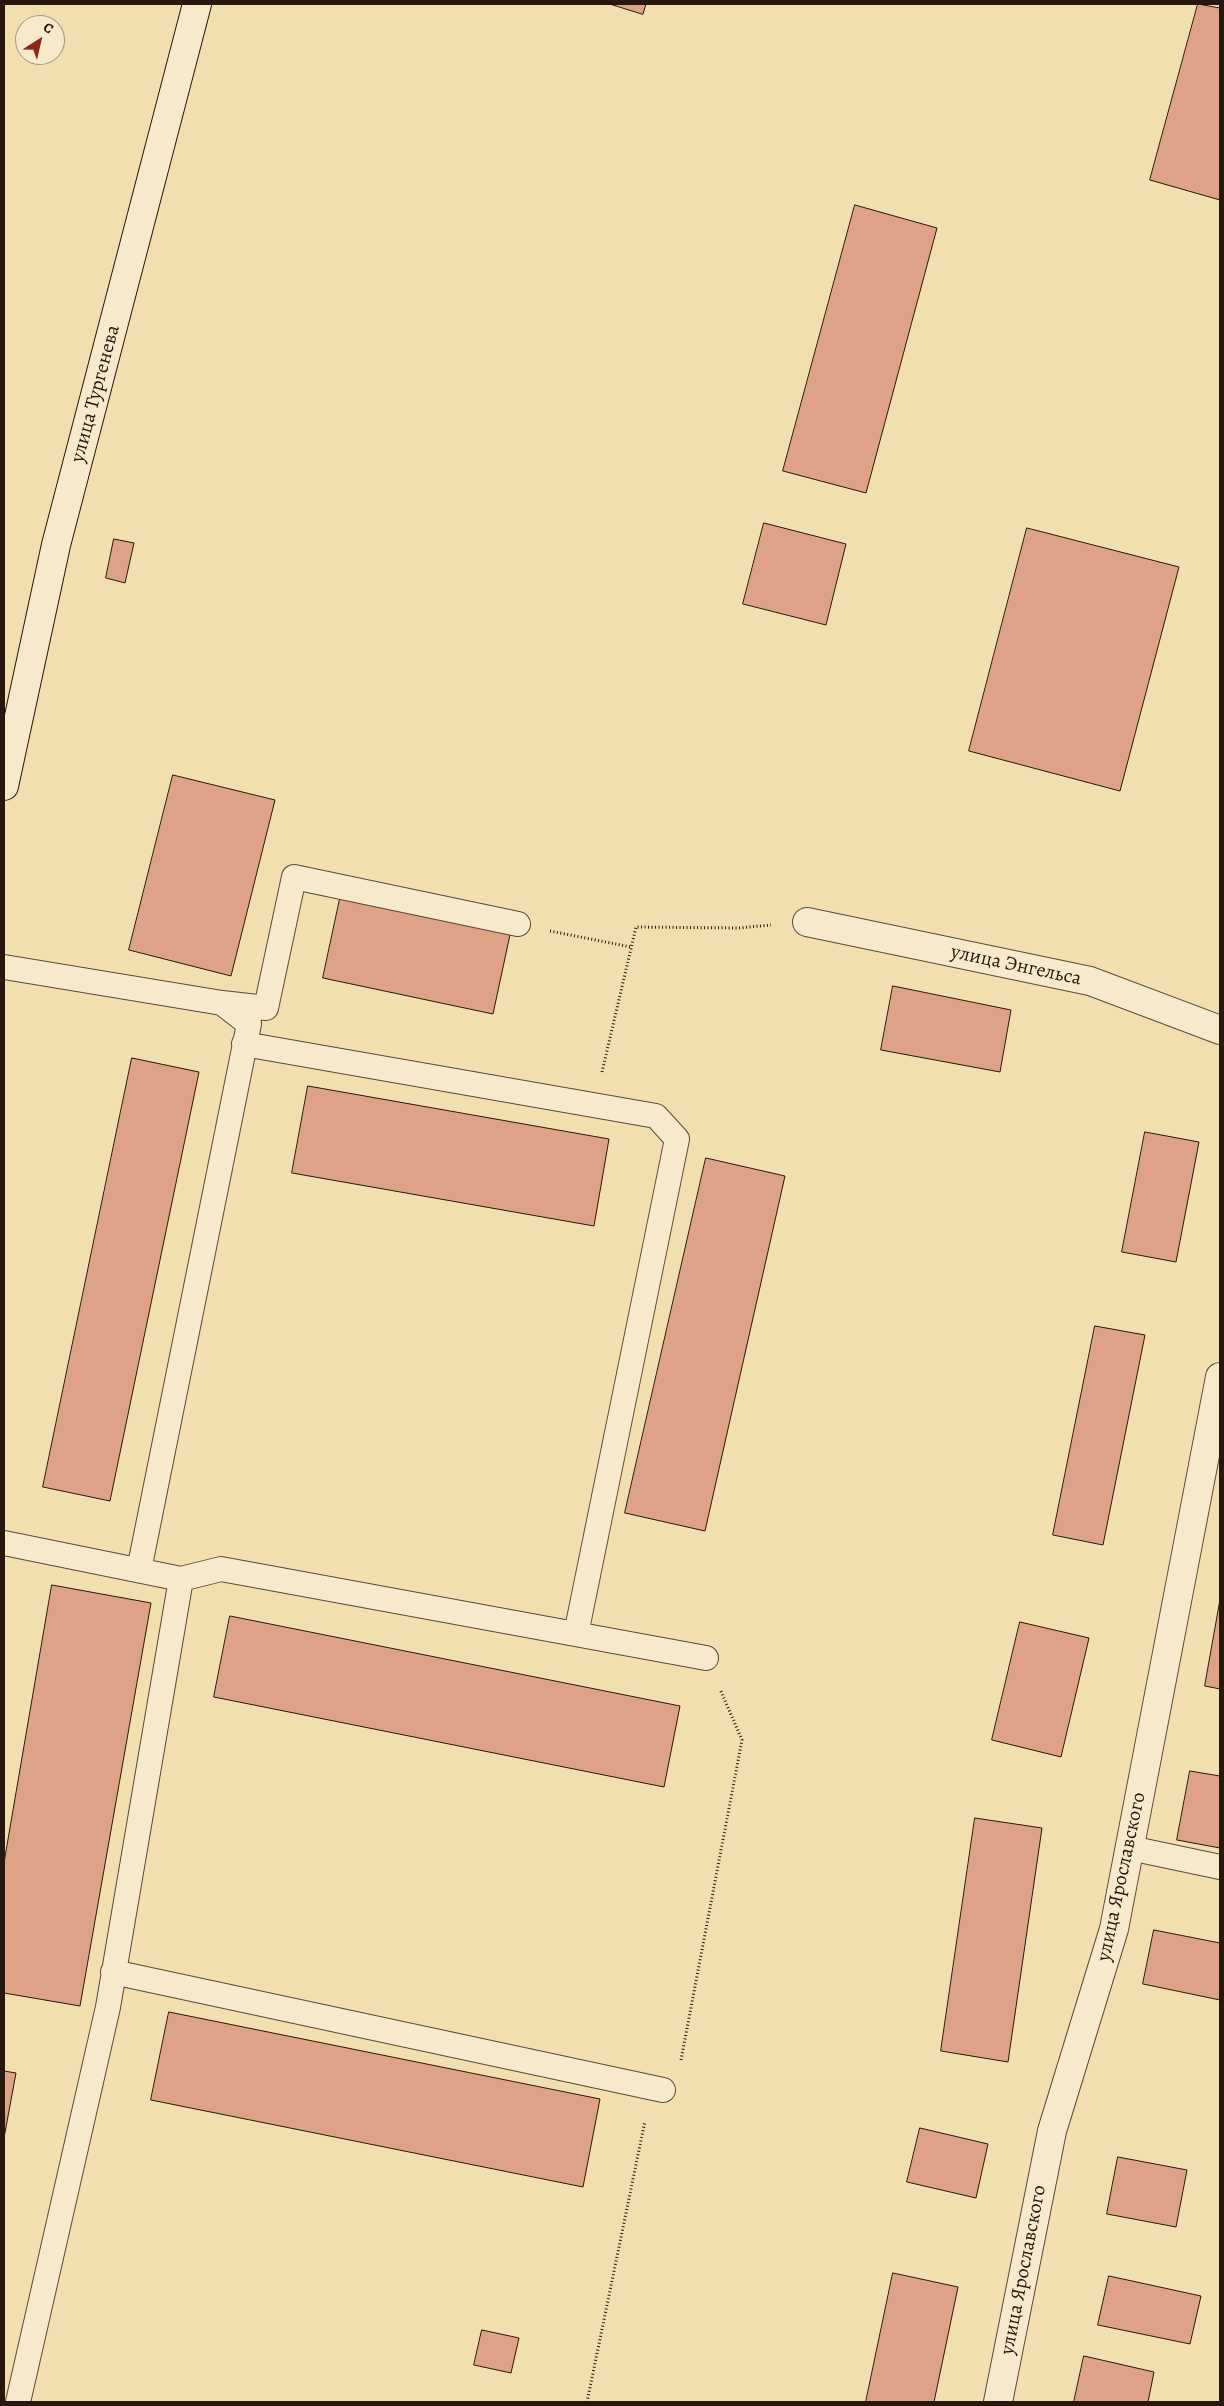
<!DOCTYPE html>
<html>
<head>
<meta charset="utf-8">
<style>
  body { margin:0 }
  #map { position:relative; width:1224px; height:2406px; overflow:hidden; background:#f2dfb0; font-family:Alegreya,serif }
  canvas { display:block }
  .frame { position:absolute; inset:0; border:5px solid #28170e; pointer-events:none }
  .north { position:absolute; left:15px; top:15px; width:50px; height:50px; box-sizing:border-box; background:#f7eacc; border:1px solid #a49680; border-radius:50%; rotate:35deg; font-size:14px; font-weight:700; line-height:20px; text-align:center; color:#28170e }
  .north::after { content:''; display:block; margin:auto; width:18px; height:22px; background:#8f2418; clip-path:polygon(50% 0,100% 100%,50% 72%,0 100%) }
</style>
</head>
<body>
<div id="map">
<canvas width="1224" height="2406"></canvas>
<div class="frame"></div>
<div class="north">С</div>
</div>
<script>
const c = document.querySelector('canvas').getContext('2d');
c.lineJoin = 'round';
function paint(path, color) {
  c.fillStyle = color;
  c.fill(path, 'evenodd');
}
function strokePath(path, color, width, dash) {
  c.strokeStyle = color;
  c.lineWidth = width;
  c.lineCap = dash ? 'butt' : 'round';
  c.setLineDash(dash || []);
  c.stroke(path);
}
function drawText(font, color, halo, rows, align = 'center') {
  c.font = font + ' Alegreya,serif';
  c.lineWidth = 4;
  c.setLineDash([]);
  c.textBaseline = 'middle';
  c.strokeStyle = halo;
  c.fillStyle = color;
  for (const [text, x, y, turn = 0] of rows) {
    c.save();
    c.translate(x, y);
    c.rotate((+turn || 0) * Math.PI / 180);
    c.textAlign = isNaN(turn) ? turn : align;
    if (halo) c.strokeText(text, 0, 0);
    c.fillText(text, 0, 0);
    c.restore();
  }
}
const building = new Path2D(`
  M 610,4 L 646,4 L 643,14 Z
  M 1198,4 L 1220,8 L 1220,200 L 1150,180 Z
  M 855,205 L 937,228 L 866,493 L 783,471 Z
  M 764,523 L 846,544 L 826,625 L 743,604 Z
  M 1027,528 L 1179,567 L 1120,791 L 969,751 Z
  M 114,539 L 134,543 L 125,583 L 106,578 Z
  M 173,775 L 275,800 L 231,976 L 129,950 Z
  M 341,894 L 511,930 L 493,1014 L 323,978 Z
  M 893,986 L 1011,1010 L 1000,1072 L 881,1050 Z
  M 132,1058 L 199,1072 L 110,1501 L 43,1487 Z
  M 308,1086 L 609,1139 L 594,1226 L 292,1173 Z
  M 1145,1132 L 1199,1142 L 1176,1262 L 1122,1252 Z
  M 706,1158 L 785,1176 L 705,1531 L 625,1513 Z
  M 1095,1326 L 1145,1335 L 1103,1545 L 1053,1535 Z
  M 52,1585 L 151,1603 L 80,2006 L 4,1993 L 4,1863 Z
  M 1220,1600 L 1220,1689 L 1205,1686 Z
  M 230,1616 L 680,1706 L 664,1787 L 214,1697 Z
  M 1020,1622 L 1089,1638 L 1061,1757 L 992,1740 Z
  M 1190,1771 L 1220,1776 L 1220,1848 L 1177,1840 Z
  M 975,1818 L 1042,1828 L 1008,2062 L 941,2051 Z
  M 1154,1930 L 1220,1943 L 1220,2000 L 1143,1984 Z
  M 169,2012 L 600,2099 L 583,2187 L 151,2100 Z
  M 4,2071 L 16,2073 L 4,2138 Z
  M 920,2128 L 988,2144 L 976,2198 L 907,2182 Z
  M 1118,2157 L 1187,2170 L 1176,2227 L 1107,2214 Z
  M 893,2273 L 958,2287 L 934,2402 L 866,2402 Z
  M 1109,2276 L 1201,2296 L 1190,2344 L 1098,2325 Z
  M 482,2330 L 519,2338 L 511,2373 L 474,2365 Z
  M 1084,2356 L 1154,2372 L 1148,2402 L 1074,2402 Z`);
paint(building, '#dea286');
strokePath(building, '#28170e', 1);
const lane = new Path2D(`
  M 4,967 L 222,1003 L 249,1024 L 139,1570
  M 222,1003 L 266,1008 L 294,877 L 518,924
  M 244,1044 L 656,1116 L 677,1139 L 576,1634
  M 4,1543 L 181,1579 L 221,1569 L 706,1658
  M 1130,1848 L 1220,1867
  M 113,1972 L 663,2090
  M 18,2402 L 108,2007 L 181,1579`);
const street = new Path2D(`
  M 807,922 L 1090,981 L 1220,1030
  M 998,2402 L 1052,2131 L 1114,1929 L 1220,1377`);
const secondary = new Path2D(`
  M 4,786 L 56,545 L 197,4`);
strokePath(lane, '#5a4936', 26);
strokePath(street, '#5a4936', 30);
strokePath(secondary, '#28170e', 30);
strokePath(new Path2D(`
  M 550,931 L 631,947
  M 602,1072 L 636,927 L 739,928 L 771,925
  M 681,2060 L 742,1740 L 720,1689
  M 587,2402 L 645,2121`), '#28170e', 3, [1, 2.5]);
strokePath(lane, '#f7eacc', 24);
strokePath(street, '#f7eacc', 28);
strokePath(secondary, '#f7eacc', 28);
drawText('20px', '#28170e', '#f7eacc', [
  ["улица Тургенева",96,394,-75],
  ["улица Энгельса",1016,966,12],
  ["улица Ярославского",1122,1877,-78],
  ["улица Ярославского",1024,2270,-79]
]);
</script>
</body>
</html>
